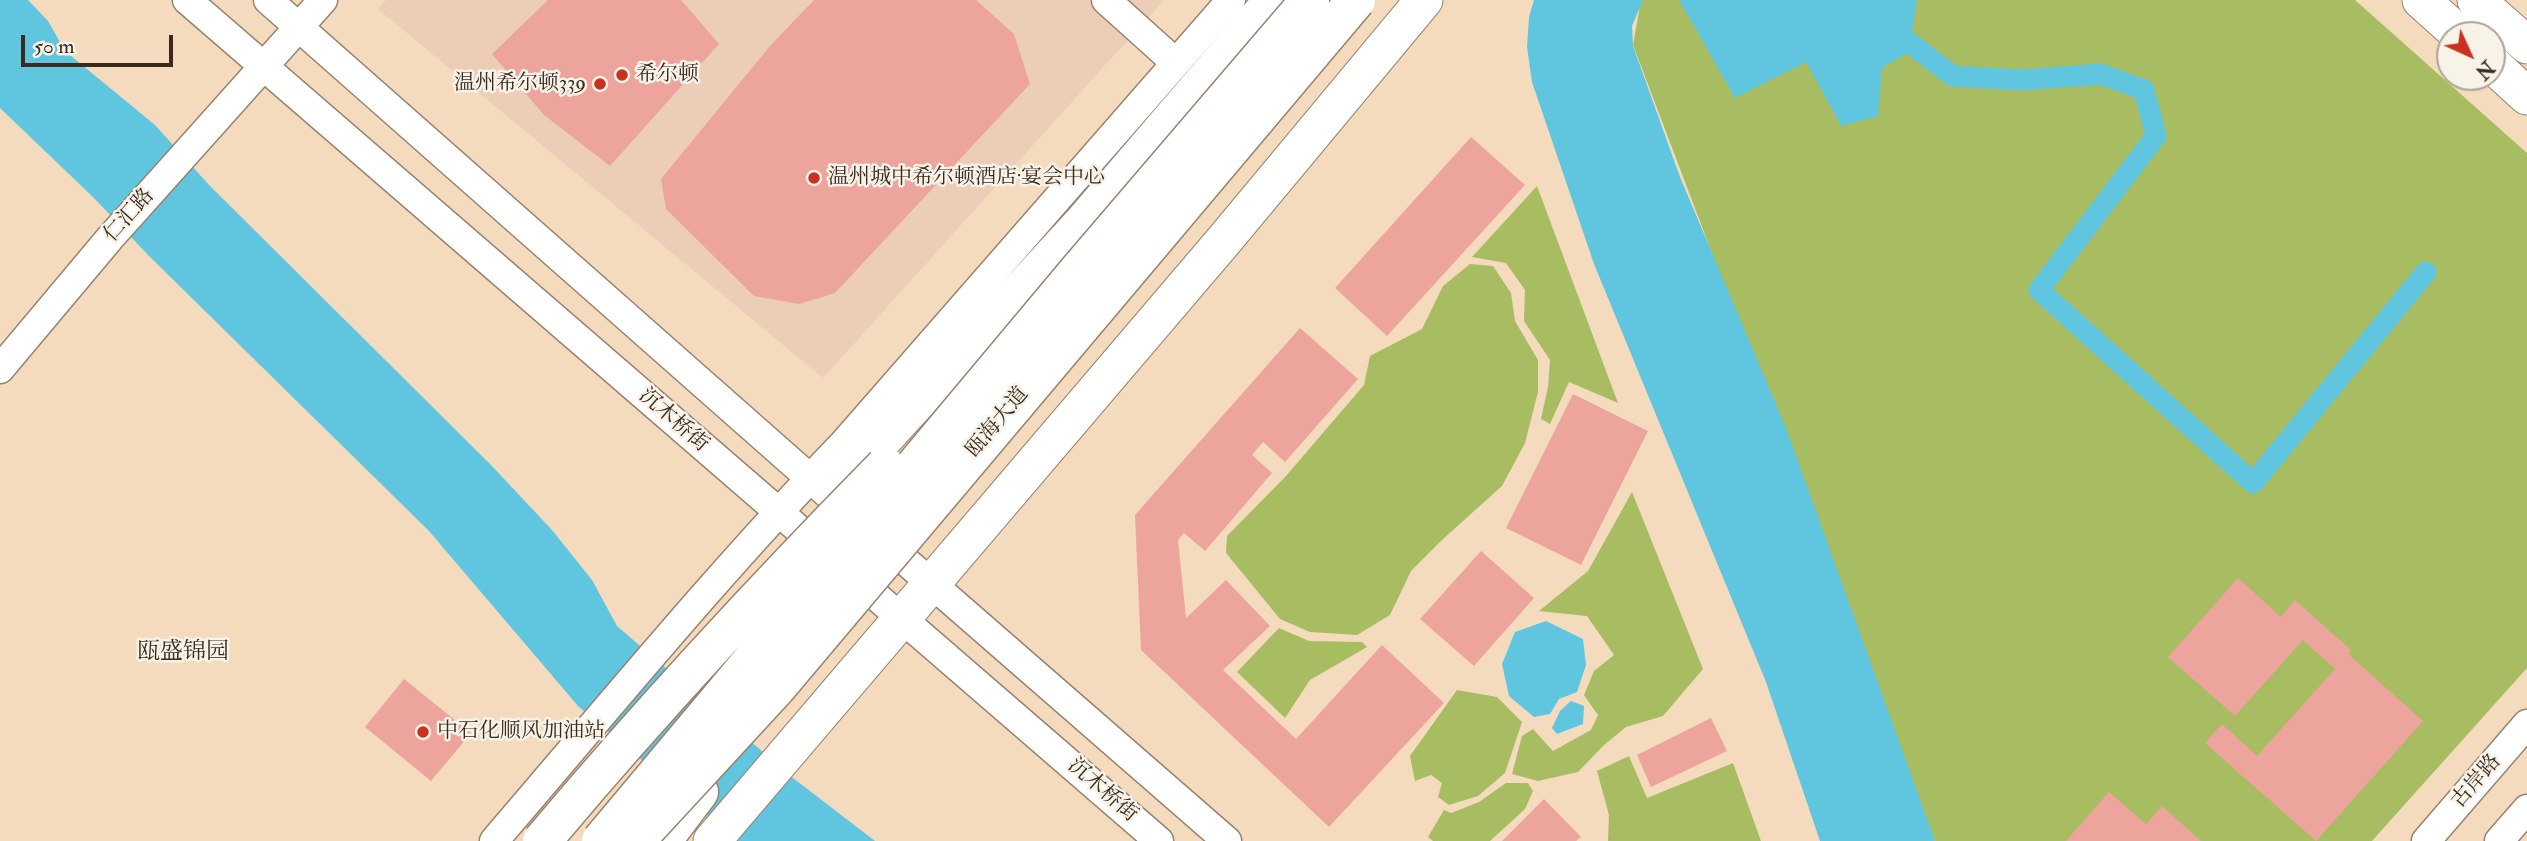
<!DOCTYPE html>
<html>
<head>
<meta charset="utf-8">
<style>
  body { margin:0 }
  #map { position:relative; width:2527px; height:841px; overflow:hidden; background:#f4dbbe; font-family:"IM FELL Double Pica",serif }
  canvas { display:block }
  .north { position:absolute; left:2436px; top:21px; width:70px; height:70px; box-sizing:border-box; background:#f7f3e8; border:2px solid #aca397; border-radius:50%; rotate:135deg; font-size:19px; font-weight:700; line-height:28px; text-align:center; color:#3b2a1e }
  .north::after { content:''; display:block; margin:auto; width:24px; height:32px; background:#c8321e; clip-path:polygon(50% 0,100% 100%,50% 72%,0 100%) }
  .scale { position:absolute; left:21px; top:35px; width:152px; height:32px; box-sizing:border-box; border:4px solid #3b2a1e; border-top:0; padding-left:9px; font-size:21px; line-height:24px; white-space:nowrap; color:#3b2a1e; -webkit-text-stroke:5px #f7f3e8; paint-order:stroke }
</style>
</head>
<body>
<div id="map">
<canvas width="2527" height="841"></canvas>
<div class="north">N</div>
<div class="scale">50 m</div>
</div>
<script>
const c = document.querySelector('canvas').getContext('2d');
c.lineJoin = 'round';
function paint(path, color) {
  c.fillStyle = color;
  c.fill(path, 'evenodd');
}
function strokePath(path, color, width, dash) {
  c.strokeStyle = color;
  c.lineWidth = width;
  c.lineCap = dash ? 'butt' : 'round';
  c.setLineDash(dash || []);
  c.stroke(path);
}
function drawText(font, color, halo, rows, align = 'center') {
  c.font = font + ' "IM FELL Double Pica","Noto Serif SC",serif';
  c.lineWidth = 5;
  c.setLineDash([]);
  c.textBaseline = 'middle';
  c.strokeStyle = halo;
  c.fillStyle = color;
  for (const [text, x, y, turn = 0] of rows) {
    c.save();
    c.translate(x, y);
    c.rotate((+turn || 0) * Math.PI / 180);
    c.textAlign = isNaN(turn) ? turn : align;
    if (halo) c.strokeText(text, 0, 0);
    c.fillText(text, 0, 0);
    c.restore();
  }
}
paint(new Path2D(`
  M 386,0 L 1164,0 L 823,378 L 378,9 Z`), '#ebcdb8');
paint(new Path2D(`
  M 1641,0 L 2355,0 L 2527,153 L 2527,668 L 2372,841 L 1935,841 L 1633,45 Z
  M 1537,186 L 1618,403 L 1569,382 L 1550,424 L 1541,419 L 1548,387 L 1550,360 L 1524,321 L 1525,290 L 1506,263 L 1472,257 Z
  M 1470,264 L 1493,266 L 1511,293 L 1515,321 L 1538,360 L 1538,392 L 1525,443 L 1502,486 L 1443,539 L 1411,571 L 1390,615 L 1357,635 L 1310,632 L 1280,619 L 1226,553 L 1227,536 L 1286,476 L 1364,385 L 1370,356 L 1422,329 L 1443,286 Z
  M 1632,492 L 1703,669 L 1663,716 L 1626,727 L 1604,745 L 1578,772 L 1538,781 L 1512,774 L 1522,736 L 1533,729 L 1553,751 L 1591,730 L 1598,715 L 1584,695 L 1594,671 L 1614,655 L 1587,616 L 1539,611 L 1588,571 Z
  M 1279,628 L 1309,641 L 1362,642 L 1367,647 L 1310,680 L 1285,718 L 1237,672 Z
  M 1457,690 L 1497,697 L 1522,722 L 1505,773 L 1478,796 L 1449,805 L 1438,797 L 1442,783 L 1431,775 L 1415,781 L 1410,756 Z
  M 1629,756 L 1647,798 L 1733,763 L 1761,841 L 1608,841 L 1609,815 L 1597,771 Z
  M 1506,783 L 1528,783 L 1533,791 L 1525,809 L 1490,841 L 1433,841 L 1428,837 L 1444,810 L 1451,813 L 1479,802 Z`), '#a8bd61');
paint(new Path2D(`
  M 0,0 L 28,0 L 48,21 L 65,51 L 155,125 L 209,185 L 491,465 L 552,530 L 592,580 L 617,626 L 793,778 L 875,841 L 738,841 L 578,706 L 429,531 L 149,256 L 94,198 L 0,108 Z
  M 1534,0 L 1643,0 L 1632,26 L 1633,46 L 1680,177 L 1786,428 L 1935,841 L 1820,841 L 1766,682 L 1594,264 L 1532,82 L 1527,47 L 1529,17 Z
  M 1679,0 L 1917,0 L 1909,52 L 1882,68 L 1878,116 L 1841,126 L 1806,62 L 1735,98 Z
  M 1546,621 L 1583,639 L 1586,665 L 1577,692 L 1559,699 L 1550,714 L 1534,717 L 1509,696 L 1502,664 L 1515,632 Z
  M 1571,701 L 1584,706 L 1583,724 L 1557,734 L 1552,728 L 1560,711 Z`), '#60c5de');
strokePath(new Path2D(`
  M 1882,35 L 1910,43 L 1953,76 L 2021,80 L 2101,74 L 2144,90 L 2156,136 L 2039,290 L 2253,483 L 2426,272`), '#60c5de', 21);
paint(new Path2D(`
  M 548,0 L 681,0 L 719,44 L 610,166 L 544,115 L 492,54 Z
  M 814,0 L 976,0 L 1014,34 L 1030,84 L 835,293 L 799,304 L 754,296 L 666,209 L 661,179 L 770,46 Z
  M 1471,137 L 1525,185 L 1387,336 L 1335,288 Z
  M 1300,328 L 1358,379 L 1285,462 L 1263,442 L 1252,455 L 1272,473 L 1205,551 L 1184,533 L 1178,540 L 1186,618 L 1226,580 L 1270,626 L 1223,670 L 1296,739 L 1382,645 L 1444,703 L 1329,827 L 1141,650 L 1135,515 Z
  M 1573,394 L 1648,431 L 1581,565 L 1506,528 Z
  M 1481,551 L 1534,598 L 1474,666 L 1420,619 Z
  M 2238,578 L 2281,617 L 2295,600 L 2351,650 L 2348,654 L 2423,721 L 2316,841 L 2205,743 L 2222,724 L 2257,756 L 2335,669 L 2303,640 L 2235,716 L 2168,657 Z
  M 404,679 L 471,733 L 431,781 L 365,727 Z
  M 1711,718 L 1727,751 L 1651,787 L 1637,755 Z
  M 2109,792 L 2146,824 L 2162,806 L 2201,841 L 2066,841 Z
  M 1544,799 L 1581,837 L 1576,841 L 1502,841 Z`), '#eda49d');
const minor = new Path2D(`
  M 187,0 L 1159,841
  M 268,0 L 847,511
  M 1106,0 L 1176,63
  M 0,369 L 110,238 L 323,0
  M 878,537 L 1227,841
  M 494,841 C 609,707 721,570 844,443 L 1231,0
  M 2426,841 L 2527,724
  M 2499,841 L 2527,809`);
const major = new Path2D(`
  M 2421,0 L 2460,35
  M 2476,0 L 2527,45
  M 2492,64 L 2527,96
  M 834,493 L 1084,221 L 1273,0
  M 712,841 L 1226,238 L 1424,0`);
const highway = new Path2D(`
  M 662,841 L 699,792`);
strokePath(minor, '#98826e', 31);
strokePath(major, '#98826e', 39);
strokePath(highway, '#98826e', 41);
strokePath(minor, '#fff', 28);
strokePath(major, '#fff', 37);
strokePath(highway, '#fff', 38);
const highwayBridge = new Path2D(`
  M 542,841 C 651,711 766,587 885,466
  M 601,841 L 1079,270 L 1310,0
  M 635,841 L 777,687 L 1356,0`);
strokePath(highwayBridge, '#98826e', 41, []);
strokePath(highwayBridge, '#fff', 38);
for (const [x, y, r, color] of [
  [622,75,7,"#c8321e"],
  [600,84,7,"#c8321e"],
  [814,178,7,"#c8321e"],
  [423,732,7,"#c8321e"]
]) {
  const dot = new Path2D();
  dot.arc(x, y, r, 0, 2 * Math.PI);
  c.fillStyle = color;
  c.fill(dot);
  strokePath(dot, '#f7f3e8', 2.5);
}
drawText('21px', '#3b2a1e', '#f7f3e8', [
  ["希尔顿",636,75],
  ["温州希尔顿339",586,84,"right"],
  ["温州城中希尔顿酒店·宴会中心",828,178],
  ["中石化顺风加油站",437,732]
], 'left');
drawText('21px', '#3b2a1e', '#f7f3e8', [
  ["仁汇路",130,216,-48],
  ["沉木桥街",673,421,41],
  ["瓯海大道",998,423,-50],
  ["古岸路",2477,782,-49],
  ["沉木桥街",1102,791,41]
]);
drawText('23px', '#3b2a1e', '#f7f3e8', [
  ["瓯盛锦园",183,653]
]);
</script>
</body>
</html>
